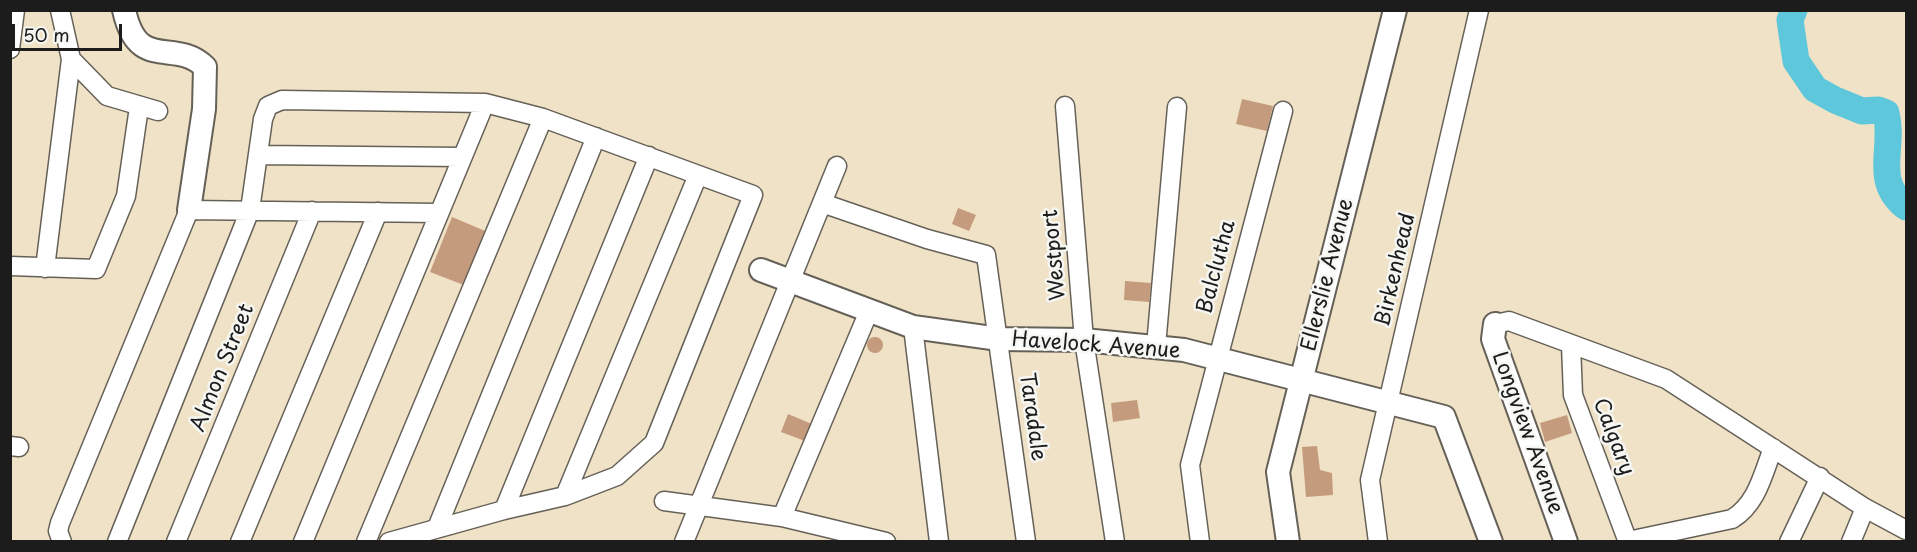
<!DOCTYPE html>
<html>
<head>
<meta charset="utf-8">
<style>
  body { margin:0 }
  #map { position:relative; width:1917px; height:552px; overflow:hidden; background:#f0e2c6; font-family:"Playpen Sans",sans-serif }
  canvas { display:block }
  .frame { position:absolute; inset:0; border:12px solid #1c1c1c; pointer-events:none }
  .scale { position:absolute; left:12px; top:24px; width:110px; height:27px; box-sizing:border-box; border:3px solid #1c1c1c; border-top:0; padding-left:8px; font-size:18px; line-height:21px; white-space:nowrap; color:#1c1c1c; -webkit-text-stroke:4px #f6f6f2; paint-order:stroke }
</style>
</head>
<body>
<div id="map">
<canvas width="1917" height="552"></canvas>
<div class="frame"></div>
<div class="scale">50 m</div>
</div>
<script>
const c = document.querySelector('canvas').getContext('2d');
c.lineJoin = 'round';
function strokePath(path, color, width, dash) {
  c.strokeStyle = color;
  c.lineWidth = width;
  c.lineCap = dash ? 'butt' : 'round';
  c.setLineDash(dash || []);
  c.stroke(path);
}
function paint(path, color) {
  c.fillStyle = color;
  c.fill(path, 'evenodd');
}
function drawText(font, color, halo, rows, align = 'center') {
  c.font = font + ' "Playpen Sans",sans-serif';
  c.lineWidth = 5;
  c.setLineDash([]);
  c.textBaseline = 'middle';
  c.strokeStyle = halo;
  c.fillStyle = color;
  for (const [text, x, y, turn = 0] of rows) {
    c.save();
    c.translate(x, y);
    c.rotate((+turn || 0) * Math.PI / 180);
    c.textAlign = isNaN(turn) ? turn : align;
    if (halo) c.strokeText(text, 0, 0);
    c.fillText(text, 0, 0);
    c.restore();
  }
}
strokePath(new Path2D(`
  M 1794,10 L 1790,20 L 1796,61 L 1815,89 L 1835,100 L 1862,111 L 1878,110 L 1886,113 C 1895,148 1872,180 1906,207`), '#5fc7db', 27);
paint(new Path2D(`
  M 1242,99 L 1273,106 L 1267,131 L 1236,124 Z
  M 958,208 L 976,215 L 969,231 L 952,224 Z
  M 452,217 L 490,233 L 469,287 L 430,272 Z
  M 1125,281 L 1151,283 L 1149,302 L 1124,300 Z
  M867 345a8 8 0 1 1 16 0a8 8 0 1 1-16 0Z
  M 1137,400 L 1140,418 L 1113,422 L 1111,403 Z
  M 788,414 L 812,424 L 805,441 L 781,432 Z
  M 1567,415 L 1572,433 L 1545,442 L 1540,423 Z
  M 1317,446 L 1320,470 L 1332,473 L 1333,495 L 1306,497 L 1302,447 Z`), '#c49b7d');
const minor = new Path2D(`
  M 10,49 L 15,10
  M 71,59 L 107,96 L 158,111
  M 1065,106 L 1084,340 L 1115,542
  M 259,155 L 462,157
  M 822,203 L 927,239 L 986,255 L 1026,542
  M 10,266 L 96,269 L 126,196 L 139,107
  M 45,268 L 71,59 L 60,10
  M 1495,324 L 1509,321 L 1666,379 L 1865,508 L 1906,530
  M 913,327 L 939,542
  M 1571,345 L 1573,395 L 1628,542
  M 1156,346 L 1177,107
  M 10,446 L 19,447
  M 565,496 L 698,175
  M 664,501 L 782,517 L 886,542
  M 504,510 L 649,156
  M 782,517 L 869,311
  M 437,528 L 596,137
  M 1628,541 L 1732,519 C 1757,504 1763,474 1773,448
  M 62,542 L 58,531 L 60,523 L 189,210 L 438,213
  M 117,542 L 250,210 L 263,119 L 268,106 L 282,100 L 485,103 L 543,118 L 753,195 L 654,443 L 617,476 L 565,496 L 504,510 L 389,542
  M 176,542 L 312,211
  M 240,542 L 378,212
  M 303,542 L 485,103
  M 366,542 L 543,118
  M 684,542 L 837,166
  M 1200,542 L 1190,465 L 1283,111
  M 1378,542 L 1370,480 L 1479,10
  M 1789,542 L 1820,477
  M 1851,542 L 1865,508`);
const tertiary = new Path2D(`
  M 124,10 C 138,74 174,37 205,67 L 204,109 L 189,210
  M 761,270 L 913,327 L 999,339 L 1084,340 L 1184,350 L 1444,417 L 1491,542
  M 1495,324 L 1493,339 L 1566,542
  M 1288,542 L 1278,472 L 1395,10`);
strokePath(minor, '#666158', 21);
strokePath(tertiary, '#666158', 26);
strokePath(minor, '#fff', 18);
strokePath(tertiary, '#fff', 22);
drawText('21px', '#1c1c1c', '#f6f6f2', [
  ["Westport",1055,255,-95],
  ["Balclutha",1217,267,-75],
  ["Birkenhead",1396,270,-77],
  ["Ellerslie Avenue",1328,275,-76],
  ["Havelock Avenue",1096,346,4],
  ["Almon Street",223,368,-68],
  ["Taradale",1032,417,82],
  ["Longview Avenue",1527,433,70],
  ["Calgary",1613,437,69]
]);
</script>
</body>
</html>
